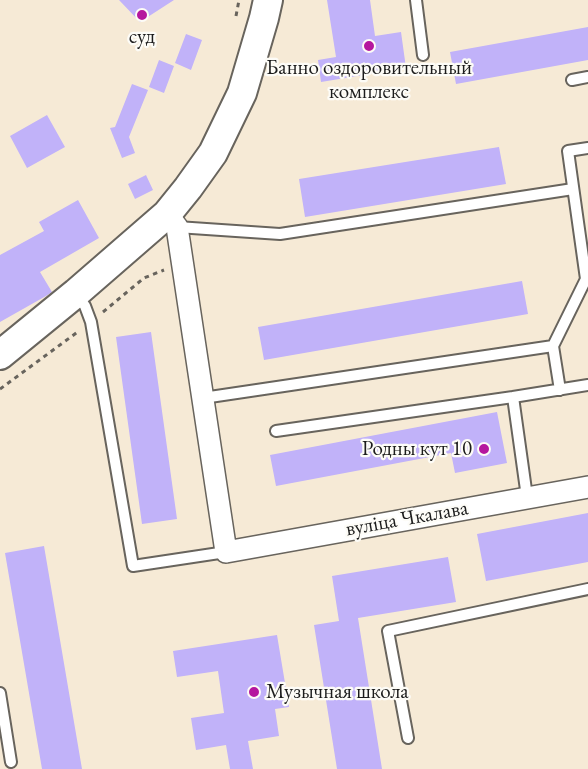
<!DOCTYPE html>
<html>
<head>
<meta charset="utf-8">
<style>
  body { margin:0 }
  canvas { display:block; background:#f6ead6 }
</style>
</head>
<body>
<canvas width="588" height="769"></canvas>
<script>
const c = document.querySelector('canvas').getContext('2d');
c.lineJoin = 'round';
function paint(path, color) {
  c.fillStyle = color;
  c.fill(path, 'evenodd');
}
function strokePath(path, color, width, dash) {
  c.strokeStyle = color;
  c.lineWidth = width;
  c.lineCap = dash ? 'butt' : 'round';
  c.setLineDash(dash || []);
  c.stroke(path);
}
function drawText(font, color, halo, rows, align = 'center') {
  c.font = font + ' "EB Garamond",serif';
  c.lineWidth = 4.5;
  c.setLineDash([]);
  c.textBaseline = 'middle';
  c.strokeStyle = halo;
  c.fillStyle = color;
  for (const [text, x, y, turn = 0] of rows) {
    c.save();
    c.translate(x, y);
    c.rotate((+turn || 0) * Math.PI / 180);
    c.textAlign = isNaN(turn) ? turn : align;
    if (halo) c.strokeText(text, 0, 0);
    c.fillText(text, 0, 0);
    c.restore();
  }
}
paint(new Path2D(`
  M 119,0 L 174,0 L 140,22 Z
  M 327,0 L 370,0 L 375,36 L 401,32 L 406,68 L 321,82 L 318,60 L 336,57 Z
  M 588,27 L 588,60 L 456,84 L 450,52 Z
  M 186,34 L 202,40 L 191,70 L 175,63 Z
  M 159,60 L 174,66 L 164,93 L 149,87 Z
  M 132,84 L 148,90 L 129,137 L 135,153 L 122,158 L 110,128 L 115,127 Z
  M 47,115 L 65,147 L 27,168 L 10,136 Z
  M 499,147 L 506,184 L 305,217 L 299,179 Z
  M 146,175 L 153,190 L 135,199 L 128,184 Z
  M 78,200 L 99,238 L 40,272 L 52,292 L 46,296 L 0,322 L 0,255 L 44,231 L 39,222 Z
  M 522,281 L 528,314 L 264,360 L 258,327 Z
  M 151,332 L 177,519 L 142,524 L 116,337 Z
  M 497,412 L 507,463 L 455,473 L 451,453 L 276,486 L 270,455 Z
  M 588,513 L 588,562 L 486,581 L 477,534 Z
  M 44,546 L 82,769 L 42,769 L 5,553 Z
  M 448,557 L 456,602 L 358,618 L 382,769 L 337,769 L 314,625 L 339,621 L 332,576 Z
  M 277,635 L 289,707 L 275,709 L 279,736 L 248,741 L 253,769 L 230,769 L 226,745 L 196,750 L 191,718 L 224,713 L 218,671 L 177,677 L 173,651 Z`), '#c1b2f9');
const lane = new Path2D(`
  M 416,0 L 423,55
  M 572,80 L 588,77
  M 177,227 L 280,234 L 573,189
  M 76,293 L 85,306 L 91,322 L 133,566 L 226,552
  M 560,390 L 553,346 L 586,279 L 568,151 L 588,148
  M 513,397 L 588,385
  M 203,398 L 553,346
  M 276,431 L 513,397 L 527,497
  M 0,693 L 11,762
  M 408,738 L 388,631 L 588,589`);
const street = new Path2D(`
  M 167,214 L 177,227 L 226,552 L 588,487`);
const secondary = new Path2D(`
  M 0,355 L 76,293 L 167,214 L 188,188 L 213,153 L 242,93 L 264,18 L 268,0`);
strokePath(lane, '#68645d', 14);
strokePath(street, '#68645d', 24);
strokePath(secondary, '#68645d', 32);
strokePath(new Path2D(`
  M 236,16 L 239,0
  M 103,312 L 144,278 L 164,270
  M 0,389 L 79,331`), '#68645d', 3, [4.5, 4.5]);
strokePath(lane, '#fff', 10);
strokePath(street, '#fff', 21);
strokePath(secondary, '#fff', 28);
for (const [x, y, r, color] of [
  [142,15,6,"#b5179e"],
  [369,46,6,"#b5179e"],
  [484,449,6,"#b5179e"],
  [254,692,6,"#b5179e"]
]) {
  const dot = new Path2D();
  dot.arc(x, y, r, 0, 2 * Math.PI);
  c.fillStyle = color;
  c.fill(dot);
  strokePath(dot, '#fdfcf7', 2);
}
drawText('21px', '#1c1c1c', '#fdfcf7', [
  ["суд",142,37],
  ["Банно оздоровительный",369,68],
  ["комплекс",369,92],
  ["Родны кут 10",472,449,"right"],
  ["Музычная школа",266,692,"left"]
]);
drawText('21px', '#1c1c1c', '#fdfcf7', [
  ["вуліца Чкалава",407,519,-10]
]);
</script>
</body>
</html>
